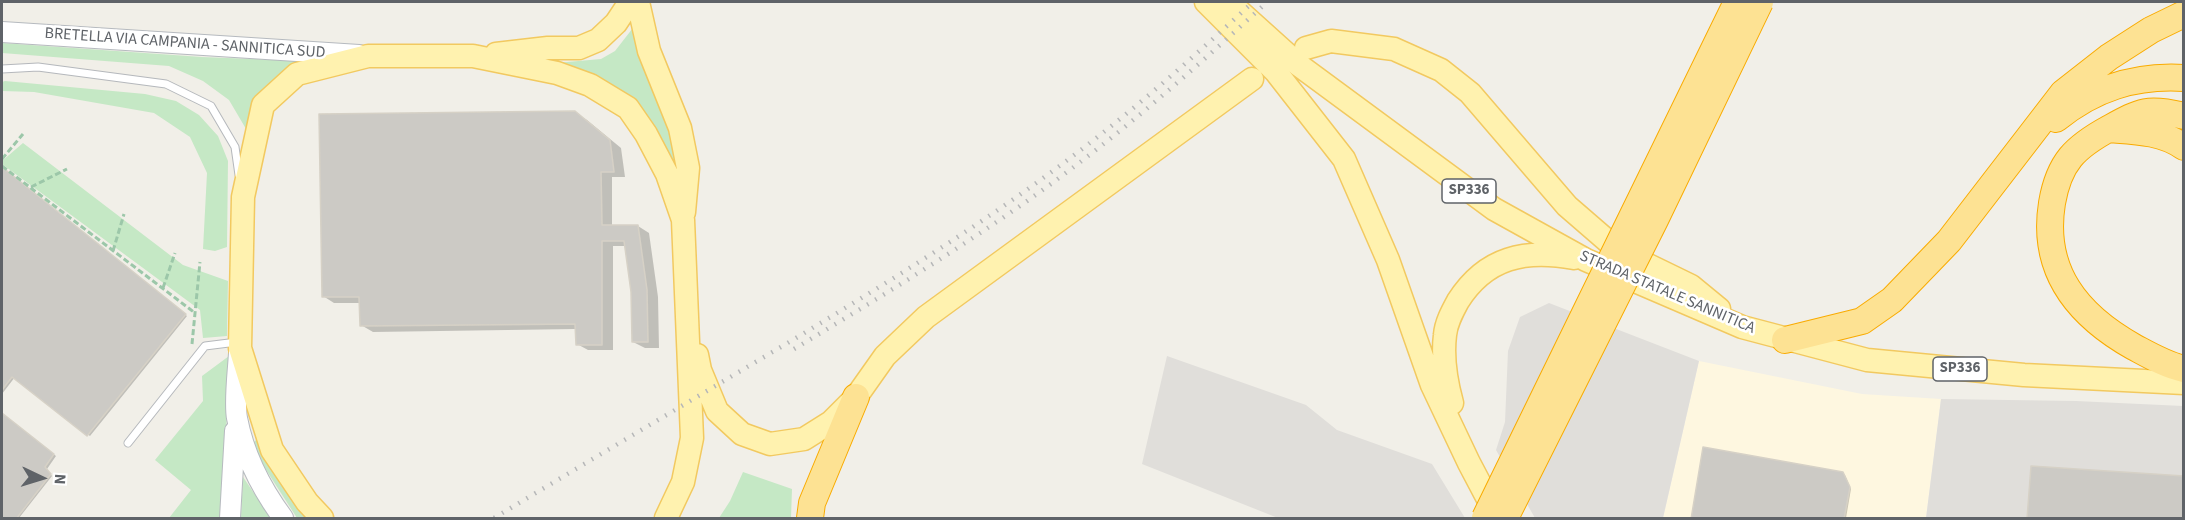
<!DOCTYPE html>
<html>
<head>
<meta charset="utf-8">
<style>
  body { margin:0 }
  #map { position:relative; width:2185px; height:520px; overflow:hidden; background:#f1efe8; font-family:"Source Sans 3",sans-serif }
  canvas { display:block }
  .frame { position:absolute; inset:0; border:3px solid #5f6368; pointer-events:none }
  .north { position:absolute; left:12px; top:448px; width:60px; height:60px; -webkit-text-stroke:4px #fff; paint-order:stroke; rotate:94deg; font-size:16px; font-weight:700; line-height:24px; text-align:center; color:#5f6368 }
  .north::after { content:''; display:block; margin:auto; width:21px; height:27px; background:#5f6368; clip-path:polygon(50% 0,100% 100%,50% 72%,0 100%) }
</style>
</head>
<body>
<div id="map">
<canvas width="2185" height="520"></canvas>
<div class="frame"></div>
<div class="north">N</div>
</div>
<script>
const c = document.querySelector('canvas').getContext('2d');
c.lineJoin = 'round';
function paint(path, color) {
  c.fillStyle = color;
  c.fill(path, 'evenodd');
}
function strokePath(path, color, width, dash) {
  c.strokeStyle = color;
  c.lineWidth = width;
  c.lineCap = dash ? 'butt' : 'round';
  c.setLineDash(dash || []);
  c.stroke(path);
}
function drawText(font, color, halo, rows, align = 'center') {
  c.font = font + ' "Source Sans 3",sans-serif';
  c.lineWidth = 5;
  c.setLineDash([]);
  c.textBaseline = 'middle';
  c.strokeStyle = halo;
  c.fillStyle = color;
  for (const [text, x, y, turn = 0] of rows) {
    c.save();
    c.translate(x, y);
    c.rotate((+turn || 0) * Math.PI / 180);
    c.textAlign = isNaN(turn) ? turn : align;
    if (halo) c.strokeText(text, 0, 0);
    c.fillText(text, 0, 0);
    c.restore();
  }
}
paint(new Path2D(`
  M 1699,361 L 1862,394 L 1941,399 L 1926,518 L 1663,518 Z`), '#fef7e0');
paint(new Path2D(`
  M 1549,303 L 1699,361 L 1663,518 L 1535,518 L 1496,450 L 1505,422 L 1508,351 L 1520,317 Z
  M 1167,356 L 1306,405 L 1337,430 L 1432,464 L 1465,518 L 1278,518 L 1142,464 Z
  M 1941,399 L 2076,401 L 2183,406 L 2183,518 L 1926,518 Z`), '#e0deda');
paint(new Path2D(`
  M 636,24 L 675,150 L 678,176 L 644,116 L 533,65 L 601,59 L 615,51 Z
  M 2,43 L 202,57 L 330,62 L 320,64 L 249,134 L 229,100 L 203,81 L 169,66 L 2,53 Z
  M 5,81 L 145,94 L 176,101 L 199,115 L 218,136 L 228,161 L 227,247 L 215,251 L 203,249 L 207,173 L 190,137 L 154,113 L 34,92 L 2,91 L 2,82 Z
  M 23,143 L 183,265 L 228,281 L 227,336 L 203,338 L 200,310 L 2,164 L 2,161 Z
  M 229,356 L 223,518 L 169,518 L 191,490 L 155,460 L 203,401 L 202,376 Z
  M 258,438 L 314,518 L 297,518 L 261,462 L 254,442 Z
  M 743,472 L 792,489 L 791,518 L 719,518 L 730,501 Z
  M 243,477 L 271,518 L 241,518 Z`), '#c5e8c5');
paint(new Path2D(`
  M 575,113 L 587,120 L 621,148 L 625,177 L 612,177 L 612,227 L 638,226 L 649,233 L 658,297 L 659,348 L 645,348 L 633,342 L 633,292 L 626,246 L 613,246 L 613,350 L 588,350 L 577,344 L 576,329 L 373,332 L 361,325 L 361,303 L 334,303 L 323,296 Z
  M 2,168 L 187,316 L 90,436 L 15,377 L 2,394 Z
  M 2,414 L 56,456 L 47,469 L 52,476 L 19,518 L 2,518 Z
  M 1842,473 L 1845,475 L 1851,489 L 1846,518 L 1692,518 Z`), '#0003');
const building = new Path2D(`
  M 575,111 L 610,140 L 614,172 L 601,172 L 602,225 L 638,225 L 647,290 L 648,342 L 632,342 L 631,292 L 624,241 L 602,241 L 602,345 L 576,345 L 575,324 L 360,326 L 359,297 L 322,297 L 319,114 Z
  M 2,167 L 186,314 L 87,436 L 12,377 L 2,390 Z
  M 2,413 L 54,454 L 45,467 L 51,474 L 16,519 L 2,519 Z
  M 1703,447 L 1843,472 L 1850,487 L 1844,519 L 1691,519 Z
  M 2031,466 L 2184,476 L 2184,519 L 2027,519 Z`);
paint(building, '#cccac5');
strokePath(building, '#d6d1c6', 1.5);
const lane = new Path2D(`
  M 2,69 L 38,67 L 166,84 L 211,106 L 235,147 L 239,175
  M 128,443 L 205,346 L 237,342`);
const secondary = new Path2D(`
  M 2,32 L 359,55
  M 239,353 C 238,371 234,402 237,418 C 244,455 261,488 283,518
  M 230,518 L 235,431`);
const primary = new Path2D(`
  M 638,2 L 649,51 L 680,128 L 688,168 L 684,212
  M 1206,2 L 1276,72 L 1344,159 L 1388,260 L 1432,385 L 1469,463 L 1498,518
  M 1229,2 L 1300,66 L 1494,209 L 1586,260 L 1742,327 L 1867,360 L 2024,375 L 2184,383
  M 1306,48 L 1331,41 L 1394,49 L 1441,70 L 1470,93 L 1567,206 L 1619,251 L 1691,286 L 1719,309
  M 496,54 L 548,48 L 579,48 L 598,40 L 616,23 L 630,2
  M 697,355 L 700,370 L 717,411 L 742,434 L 770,444 L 804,439 L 831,422 L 856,397 L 885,356 L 926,317 L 1252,79
  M 1452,403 C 1446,381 1442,359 1445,335 C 1446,323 1452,312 1458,301 C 1486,257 1525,249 1574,258
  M 322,518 L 307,502 L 272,450 L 240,348 L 243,197 L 263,105 L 297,74 L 368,56 L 473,56 L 557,73 L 590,85 L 628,108 L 646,134 L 667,174 L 683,220 L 692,438 L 683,482 L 666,518`);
const highway = new Path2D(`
  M 2184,116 C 2148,107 2141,111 2110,128 C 2075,147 2059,162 2052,203 C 2041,271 2077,315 2134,347 C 2149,355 2166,365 2184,369
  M 2056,119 C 2094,88 2135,75 2184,78
  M 2108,129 C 2133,131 2162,131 2184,147
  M 1785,340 L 1862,321 L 1892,300 L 1949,241 L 2063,93 L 2109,57 L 2151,30 L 2184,14
  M 810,518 L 812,503 L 856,397`);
strokePath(lane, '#b5b8bc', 9);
strokePath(secondary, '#b6babf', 22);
strokePath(primary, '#f2c960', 25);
strokePath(highway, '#f9ab00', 28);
strokePath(new Path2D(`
  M 2,159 L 23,134
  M 2,166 L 195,313
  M 31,187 L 67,169
  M 113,251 L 124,214
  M 163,288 L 175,253
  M 192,344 L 200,262`), '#9cc7a9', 3, [6, 3]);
strokePath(lane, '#fff', 7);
strokePath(secondary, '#fff', 20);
strokePath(primary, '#fff2af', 22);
strokePath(highway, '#fde293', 26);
strokePath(new Path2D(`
  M 794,349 C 879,298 963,247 1044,189 C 1123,132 1196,68 1267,2
  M 494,518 C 594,458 695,398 796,338 C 893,279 991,219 1082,149 C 1142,103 1198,53 1253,2`), '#b6b7b8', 4.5, [1.5, 8]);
const highwayBridge = new Path2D(`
  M 1485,518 L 1737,2
  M 1505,518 L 1655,220 L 1760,2`);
strokePath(highwayBridge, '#f9ab00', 28, []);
strokePath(highwayBridge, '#fde293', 26);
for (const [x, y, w] of [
  [1469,191,54],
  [1960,369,54]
]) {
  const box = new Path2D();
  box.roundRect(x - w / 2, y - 12, w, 24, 4.5);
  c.fillStyle = '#fff';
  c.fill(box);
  strokePath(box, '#5f6368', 1.5);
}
drawText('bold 15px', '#5f6368', null, [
  ["SP336",1469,191],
  ["SP336",1960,369]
]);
drawText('16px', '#5f6368', '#fff', [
  ["BRETELLA VIA CAMPANIA - SANNITICA SUD",185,44,4],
  ["STRADA STATALE SANNITICA",1667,293,23]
]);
</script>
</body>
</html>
